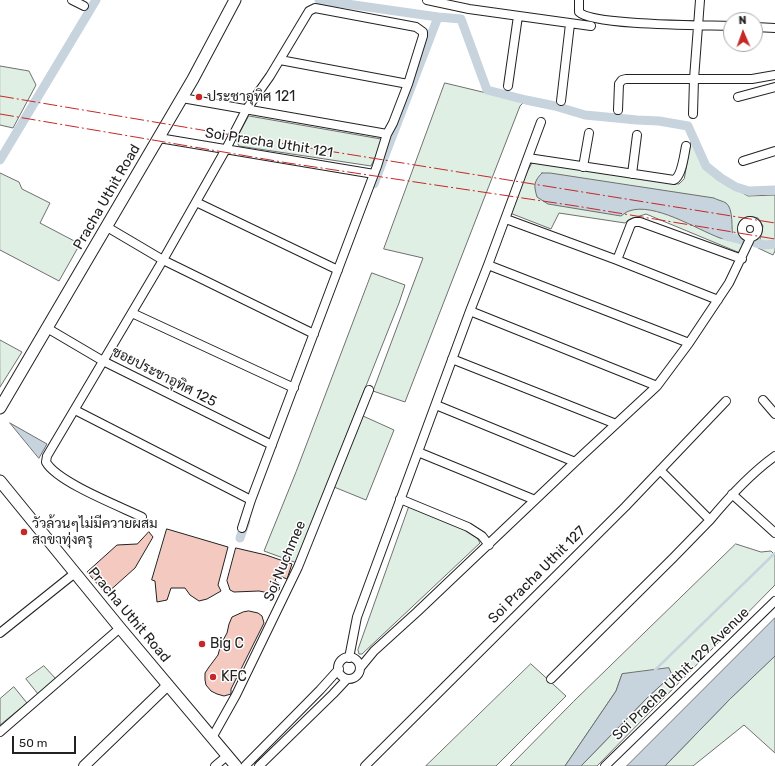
<!DOCTYPE html>
<html>
<head>
<meta charset="utf-8">
<style>
  body { margin:0 }
  #map { position:relative; width:775px; height:766px; overflow:hidden; background:#fff; font-family:Rubik,sans-serif }
  canvas { display:block }
  .north { position:absolute; left:723px; top:12px; width:40px; height:40px; box-sizing:border-box; background:#fff; border:1px solid #a7a7a7; border-radius:50%; rotate:358deg; font-size:11px; font-weight:700; line-height:16px; text-align:center; color:#222 }
  .north::after { content:''; display:block; margin:auto; width:14px; height:18px; background:#c62828; clip-path:polygon(50% 0,100% 100%,50% 72%,0 100%) }
  .scale { position:absolute; left:12px; top:736px; width:64px; height:18px; box-sizing:border-box; border:2px solid #222; border-top:0; padding-left:5px; font-size:12px; line-height:14px; white-space:nowrap; color:#222; -webkit-text-stroke:3px #fff; paint-order:stroke }
</style>
</head>
<body>
<div id="map">
<canvas width="775" height="766"></canvas>
<div class="north">N</div>
<div class="scale">50 m</div>
</div>
<script>
const c = document.querySelector('canvas').getContext('2d');
c.lineJoin = 'round';
function paint(path, color) {
  c.fillStyle = color;
  c.fill(path, 'evenodd');
}
function strokePath(path, color, width, dash) {
  c.strokeStyle = color;
  c.lineWidth = width;
  c.lineCap = dash ? 'butt' : 'round';
  c.setLineDash(dash || []);
  c.stroke(path);
}
function drawText(font, color, halo, rows, align = 'center') {
  c.font = font + ' Rubik,Sarabun,sans-serif';
  c.lineWidth = 3;
  c.setLineDash([]);
  c.textBaseline = 'middle';
  c.strokeStyle = halo;
  c.fillStyle = color;
  for (const [text, x, y, turn = 0] of rows) {
    c.save();
    c.translate(x, y);
    c.rotate((+turn || 0) * Math.PI / 180);
    c.textAlign = isNaN(turn) ? turn : align;
    if (halo) c.strokeText(text, 0, 0);
    c.fillText(text, 0, 0);
    c.restore();
  }
}
const green = new Path2D(`
  M 0,66 L 29,71 L 36,85 L 13,128 L 0,125 Z
  M 445,83 L 524,102 L 520,106 L 405,402 L 373,391 L 423,258 L 384,249 Z
  M 249,116 L 381,139 L 379,149 L 371,166 L 239,146 L 236,140 Z
  M 691,141 L 703,167 L 725,183 L 748,196 L 775,195 L 775,251 L 773,255 L 758,248 L 763,226 L 758,218 C 750,216 747,216 740,221 L 740,229 L 742,238 L 747,240 L 740,253 L 646,214 L 630,219 L 625,223 L 559,213 L 551,229 L 510,213 L 528,170 L 532,163 L 539,162 L 679,184 L 684,179 Z
  M 0,173 L 19,182 L 22,189 L 50,203 L 40,223 L 80,244 L 59,281 L 0,250 Z
  M 372,273 L 405,285 L 399,303 L 327,484 L 297,563 L 264,551 L 296,472 Z
  M 0,340 L 22,352 L 0,387 Z
  M 363,416 L 394,430 L 366,500 L 334,487 Z
  M 409,507 L 475,534 L 480,543 L 362,654 L 359,654 L 358,650 Z
  M 736,544 L 761,552 L 771,551 L 775,555 L 775,585 L 597,766 L 581,766 L 647,698 L 672,675 L 622,674 L 616,691 L 565,766 L 510,766 L 573,702 Z
  M 775,656 L 775,753 L 744,725 L 693,766 L 665,766 L 730,699 Z
  M 531,664 L 566,696 L 496,766 L 426,766 Z
  M 44,666 L 56,679 L 38,694 L 26,679 Z
  M 14,687 L 27,703 L 0,725 L 0,699 Z`);
paint(green, '#e0efe3');
strokePath(green, '#6f6f6f', 1);
const water = new Path2D(`
  M 542,173 L 550,173 L 714,198 C 717,200 723,201 726,203 C 734,209 731,229 733,238 L 742,242 C 734,241 727,240 720,238 C 696,229 654,202 629,211 C 626,212 624,214 621,216 L 548,204 L 537,197 C 534,186 533,182 542,173 Z
  M 10,423 L 47,444 L 39,458 Z
  M 775,618 L 775,656 L 730,699 L 665,766 L 627,766 Z
  M 669,668 L 672,675 L 647,698 L 581,766 L 565,766 L 616,691 L 622,674 Z`);
paint(water, '#c7d3dd');
strokePath(water, '#6f6f6f', 1);
strokePath(new Path2D(`
  M 655,670 L 775,553`), '#c7d3dd', 2.5);
strokePath(new Path2D(`
  M 319,0 L 438,17 L 461,19 L 487,90 L 526,100 L 555,106 L 585,115 L 637,120 L 659,121 L 688,126 L 706,166 L 721,178 L 736,187 L 749,191 L 775,190
  M 0,160 L 96,0
  M 374,184 L 438,17
  M 726,236 L 742,240
  M 756,243 L 765,245 L 775,244
  M 240,538 L 246,521`), '#c7d3dd', 9);
const building = new Path2D(`
  M 167,529 L 228,547 L 218,585 L 221,591 L 207,599 L 199,601 L 190,595 L 185,588 L 171,588 L 167,600 L 157,602 L 155,581 L 152,580 Z
  M 149,532 L 153,537 L 135,568 L 106,594 L 87,572 L 117,545 L 137,544 Z
  M 236,548 L 266,555 L 292,564 L 287,579 L 277,575 L 275,581 L 280,584 L 279,590 L 274,594 L 259,591 L 234,592 L 230,590 L 227,581 Z
  M 249,611 L 258,613 L 262,616 L 264,623 L 231,689 L 231,694 L 224,696 L 217,694 L 211,691 L 206,685 L 205,680 L 205,673 L 209,667 L 218,655 L 221,644 L 227,633 L 229,624 L 232,617 L 243,612 Z`);
paint(building, '#f3c9c0');
strokePath(building, '#222', 1);
const minor = new Path2D(`
  M 72,0 L 84,6
  M 427,0 L 469,9 L 591,26
  M 579,0 L 579,12 C 593,26 706,25 731,26
  M 755,27 L 775,28
  M 280,60 L 408,84
  M 508,86 L 518,16
  M 738,97 L 775,87
  M 182,98 L 387,134
  M 561,101 L 570,24
  M 618,110 L 619,84 L 622,80 L 626,79 L 752,79 L 775,75
  M 693,114 L 694,79 L 700,0
  M 159,138 L 374,174
  M 528,158 L 674,180 C 682,176 684,155 686,146
  M 743,161 L 775,151
  M 583,167 L 589,133
  M 632,174 L 637,135
  M 196,202 L 338,270
  M 506,219 L 617,260 L 718,300
  M742 229a8 8 0 1 1 16 0a8 8 0 1 1-16 0Z
  M 107,227 L 163,260 L 314,334
  M 617,260 L 631,224 L 635,222 L 640,222 L 742,259
  M 488,265 L 689,343
  M 470,311 L 657,386
  M 132,313 L 294,388
  M 47,328 L 103,361 L 272,445
  M 452,359 L 616,424
  M 763,400 L 775,414
  M 436,405 L 575,462
  M 75,410 L 251,500
  M 418,452 L 535,500
  M 660,470 L 710,520 C 729,497 750,474 775,456
  M 732,494 L 775,533
  M 400,499 L 468,527 L 482,536 L 489,545
  M 142,517 C 119,506 57,482 46,462 L 47,456 L 163,260 L 226,149 L 246,110 L 270,76 L 309,11 L 315,8 L 416,27 L 423,32 L 423,36 L 408,84 L 393,123 L 387,134 L 377,166 L 251,500 L 242,528
  M 0,633 L 75,573
  M338 668a11 11 0 1 1 22 0a11 11 0 1 1-22 0Z
  M 349,658 L 357,617 L 470,311 L 488,265 L 541,122
  M 360,668 L 374,651 L 417,612 L 575,462 L 657,386 L 689,343 L 729,283 L 751,237
  M 551,679 L 673,558 L 710,520
  M 0,732 L 120,628
  M 213,736 L 236,695 L 298,567 L 369,390
  M 215,766 L 228,755
  M 245,766 L 320,690 L 339,669
  M 259,766 L 333,694 L 347,679
  M 365,766 L 625,507 L 726,401
  M 605,766 L 775,601`);
const tertiary = new Path2D(`
  M 84,766 L 168,685`);
const secondary = new Path2D(`
  M 0,408 L 193,79 L 235,0
  M 0,481 L 120,628 L 236,766`);
strokePath(minor, '#222', 10);
strokePath(tertiary, '#222', 12);
strokePath(secondary, '#222', 13);
strokePath(minor, '#fff', 8);
strokePath(tertiary, '#fff', 10);
strokePath(secondary, '#fff', 11);
strokePath(new Path2D(`
  M 0,96 L 291,145 L 775,223
  M 0,114 L 288,163 L 576,206 L 775,239`), '#c62828', 1, [14, 3, 2, 3]);
for (const [x, y, r, color] of [
  [199,97,4,"#c62828"],
  [24,532,4,"#c62828"],
  [202,644,4,"#c62828"],
  [213,677,4,"#c62828"]
]) {
  const dot = new Path2D();
  dot.arc(x, y, r, 0, 2 * Math.PI);
  c.fillStyle = color;
  c.fill(dot);
  strokePath(dot, '#fff', 1.5);
}
drawText('14px', '#222', '#fff', [
  ["ประชาอุทิศ 121",207,97],
  ["วัวล้วนๆไม่มีควายผสม",32,524],
  ["สาขาทุ่งครุ",32,540],
  ["Big C",210,644],
  ["KFC",221,677]
], 'left');
drawText('14px', '#222', '#fff', [
  ["Soi Pracha Uthit 121",269,143,9],
  ["Pracha Uthit Road",107,197,-60],
  ["ซอยประชาอุทิศ 125",164,377,27],
  ["Soi Nuchmee",285,561,-67],
  ["Soi Pracha Uthit 127",537,575,-45],
  ["Pracha Uthit Road",129,615,50],
  ["Soi Pracha Uthit 129 Avenue",681,674,-44]
]);
</script>
</body>
</html>
